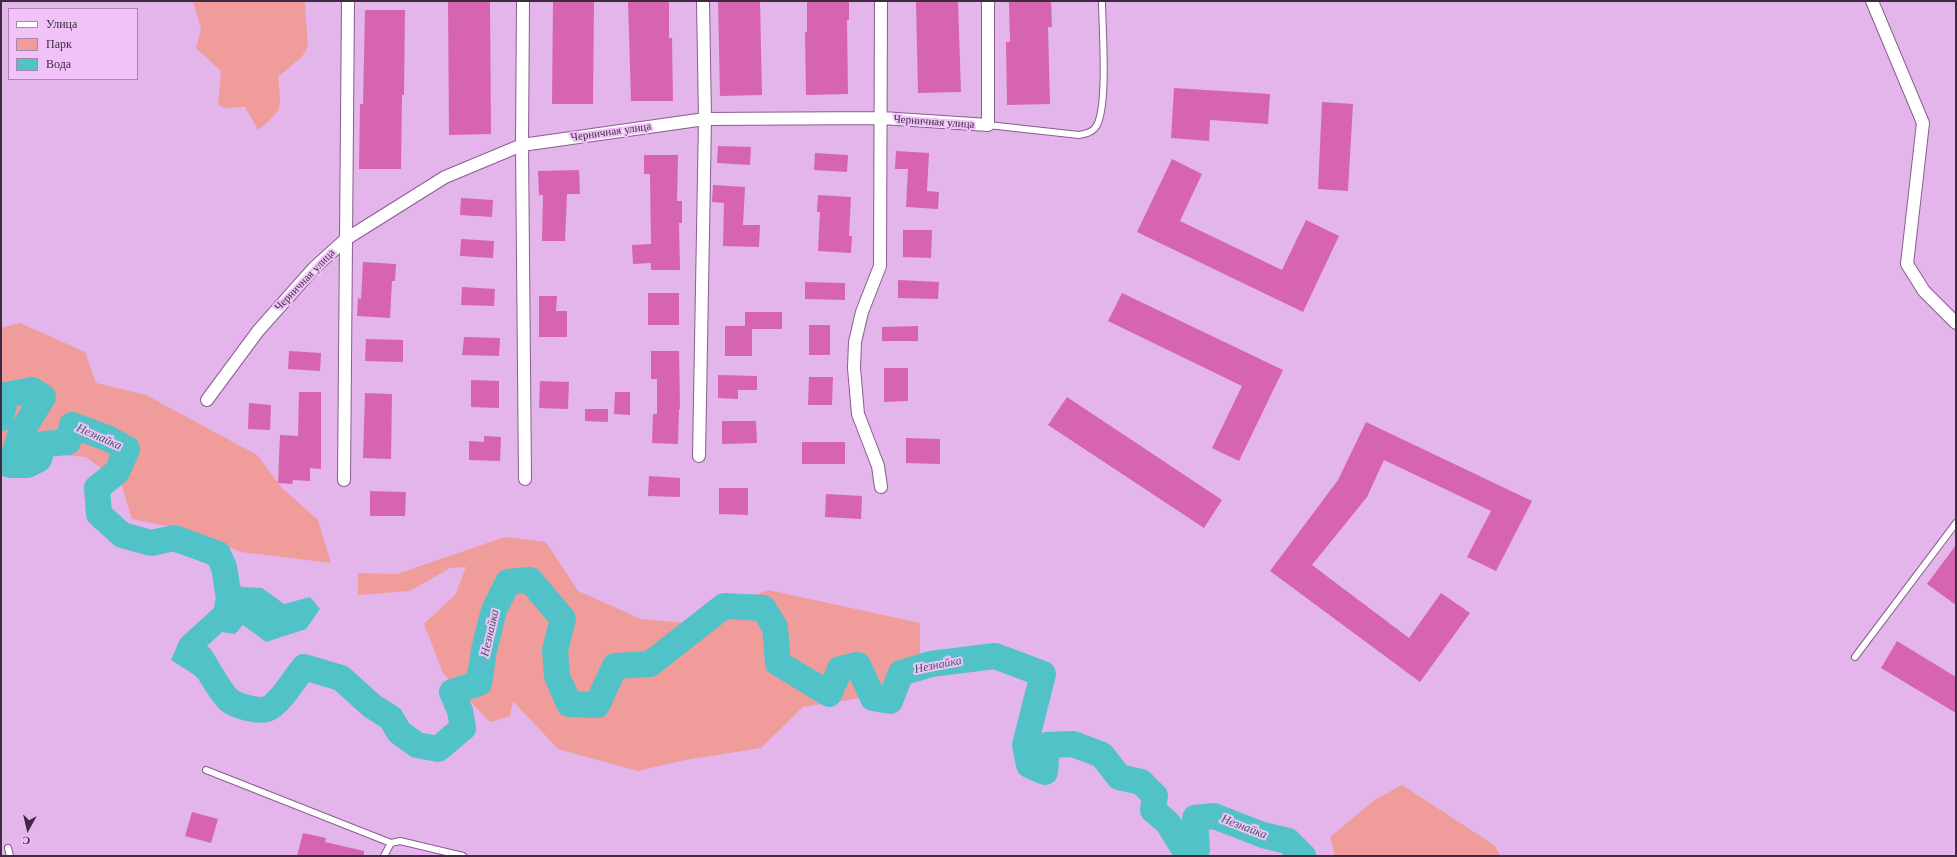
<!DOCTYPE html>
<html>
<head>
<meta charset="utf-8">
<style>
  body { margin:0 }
  #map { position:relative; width:1957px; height:857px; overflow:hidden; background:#e3b5eb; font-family:"Libre Baskerville",serif }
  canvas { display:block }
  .frame { position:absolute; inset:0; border:2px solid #3e2b41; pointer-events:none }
  .legend { position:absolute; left:8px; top:8px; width:130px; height:72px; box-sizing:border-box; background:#f0c2f8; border:1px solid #a986af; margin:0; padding:5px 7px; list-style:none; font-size:12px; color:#3e2b41 }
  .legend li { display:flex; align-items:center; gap:8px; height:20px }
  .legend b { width:20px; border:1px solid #a986af }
  .north { position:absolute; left:8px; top:809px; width:40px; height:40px; -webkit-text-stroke:3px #f0c2f8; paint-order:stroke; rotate:188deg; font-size:11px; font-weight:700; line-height:16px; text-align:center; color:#3e2b41 }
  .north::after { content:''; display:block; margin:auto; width:14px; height:18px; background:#3e2b41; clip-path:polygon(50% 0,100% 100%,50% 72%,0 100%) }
</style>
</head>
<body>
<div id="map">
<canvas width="1957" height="857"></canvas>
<div class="frame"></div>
<ul class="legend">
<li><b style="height:5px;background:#fff"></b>Улица</li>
<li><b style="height:11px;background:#ef9c9a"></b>Парк</li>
<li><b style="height:11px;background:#52c2c9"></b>Вода</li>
</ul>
<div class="north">С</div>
</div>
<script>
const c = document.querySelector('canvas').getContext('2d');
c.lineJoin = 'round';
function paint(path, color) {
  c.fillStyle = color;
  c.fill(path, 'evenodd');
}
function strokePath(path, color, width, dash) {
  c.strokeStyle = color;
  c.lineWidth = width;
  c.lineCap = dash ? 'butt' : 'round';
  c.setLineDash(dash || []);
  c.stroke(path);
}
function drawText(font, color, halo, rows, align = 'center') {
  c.font = font + ' "Libre Baskerville",serif';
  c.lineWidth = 4;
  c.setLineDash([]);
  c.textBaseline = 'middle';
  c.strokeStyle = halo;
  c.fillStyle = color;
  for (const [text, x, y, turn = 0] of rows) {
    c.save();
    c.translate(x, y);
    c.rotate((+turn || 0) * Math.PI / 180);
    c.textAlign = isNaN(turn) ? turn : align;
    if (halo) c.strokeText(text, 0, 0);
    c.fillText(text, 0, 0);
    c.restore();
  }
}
paint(new Path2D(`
  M 193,1 L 304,1 L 305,4 L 308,46 L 302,57 L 278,77 C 281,108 284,109 258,130 L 245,107 L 223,108 L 218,104 L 221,71 L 196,48 L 201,29 Z
  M 20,323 L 85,352 L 96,383 L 146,395 L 257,455 L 282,488 L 318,520 L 331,563 L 241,552 L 187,530 L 132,519 L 121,483 L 86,457 L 33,452 L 1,452 L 1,328 Z
  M 505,537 L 546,542 L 578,591 L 641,619 L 686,623 L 768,590 L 920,623 L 920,679 L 855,699 L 803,707 L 761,748 L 685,760 L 638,771 L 558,749 L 513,701 L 510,716 L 490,722 L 443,673 L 424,624 L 455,595 L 466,567 L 450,568 L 410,591 L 358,595 L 358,573 L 397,574 Z
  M 1402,785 L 1494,845 L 1501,856 L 1335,856 L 1330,837 L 1376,799 Z`), '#ef9c9a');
paint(new Path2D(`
  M 231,563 L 241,587 L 262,588 L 284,604 L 310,597 L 320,609 L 306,629 L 266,642 L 243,625 L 235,634 L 222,632 L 207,646 L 224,686 L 212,691 L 193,674 L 171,660 L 180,639 L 214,608 L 219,577 Z`), '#52c2c9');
strokePath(new Path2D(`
  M 1,418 L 6,395 L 32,390 L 43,397 L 21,433 L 10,465 L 27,465 L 39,459 L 44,444 L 68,442 L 72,425 L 107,438 L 127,449 L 117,472 L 97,488 L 99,514 L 122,535 L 151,543 L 174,538 L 218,554 L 224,567 L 230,605
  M 201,658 C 208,669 220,692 229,700 C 236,706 258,712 267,709 C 279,705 295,678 304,667 L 341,678 L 372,706 L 391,718 L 399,732 L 417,745 L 438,749 L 463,728 L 460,711 L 452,692 L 479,683 L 484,650 L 494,610 L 508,582 L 530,580 L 563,619 L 555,650 L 557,676 L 569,704 L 597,705 L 615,666 L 650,664 L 724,606 L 763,608 L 775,627 L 778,663 L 829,694 L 840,669 L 858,665 L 873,698 L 890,701 L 901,673 L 931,664 L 995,656 L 1043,674 L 1025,745 L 1029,765 L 1045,772 L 1047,745 L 1073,744 L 1102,755 L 1119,777 L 1141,782 L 1155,796 L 1153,810 L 1168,823 L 1188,856
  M 1189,856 L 1197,849 L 1195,818 L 1214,816 L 1263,835 L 1288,841 L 1303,856`), '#52c2c9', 26);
paint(new Path2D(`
  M 553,1 L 594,1 L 593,104 L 552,104 Z
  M 628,1 L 669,1 L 669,38 L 672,38 L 673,101 L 631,101 Z
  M 718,1 L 760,1 L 762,95 L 720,96 Z
  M 807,1 L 849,1 L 849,20 L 847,20 L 848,94 L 806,95 L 805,32 L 807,32 Z
  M 916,1 L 958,1 L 961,92 L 918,93 Z
  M 1009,1 L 1051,1 L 1052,27 L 1048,27 L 1050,104 L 1007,105 L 1006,42 L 1010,42 Z
  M 448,2 L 490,2 L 491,134 L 449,135 Z
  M 365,10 L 405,10 L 404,95 L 402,95 L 401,169 L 359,169 L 360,104 L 363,104 Z
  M 1174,88 L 1270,94 L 1268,124 L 1210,120 L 1209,141 L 1171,138 Z
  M 1322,102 L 1353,104 L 1348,191 L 1318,189 Z
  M 718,146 L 751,147 L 750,165 L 717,163 Z
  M 896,151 L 929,153 L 927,191 L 939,192 L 938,209 L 906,207 L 908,169 L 895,169 Z
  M 815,153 L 848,155 L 847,172 L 814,170 Z
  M 644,155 L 678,155 L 677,201 L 682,201 L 682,223 L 679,223 L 680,270 L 651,270 L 651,263 L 633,264 L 632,245 L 651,244 L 650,174 L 644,174 Z
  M 1172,159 L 1202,174 L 1180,221 L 1282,270 L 1306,220 L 1339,236 L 1303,312 L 1137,232 Z
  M 579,170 L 580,194 L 567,194 L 565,241 L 542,241 L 543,195 L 539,195 L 538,171 Z
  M 713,185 L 745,187 L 743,225 L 760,225 L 759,247 L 723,246 L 724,203 L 712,202 Z
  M 818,195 L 851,197 L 849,236 L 852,236 L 851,253 L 818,251 L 820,212 L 817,212 Z
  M 461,198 L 493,200 L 492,217 L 460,215 Z
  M 903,230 L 932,230 L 931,258 L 903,257 Z
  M 461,239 L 494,241 L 493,258 L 460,256 Z
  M 363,262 L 396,264 L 395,281 L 392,281 L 390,318 L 357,316 L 358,298 L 361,299 Z
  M 898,280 L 939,282 L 938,299 L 898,298 Z
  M 805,282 L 845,283 L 845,300 L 805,299 Z
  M 462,287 L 495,289 L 494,306 L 461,305 Z
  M 648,293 L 679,293 L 679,325 L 648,325 Z
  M 1122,293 L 1283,370 L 1239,461 L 1212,448 L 1242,386 L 1108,321 Z
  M 539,296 L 557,296 L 556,311 L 567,311 L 567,337 L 539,337 Z
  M 745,312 L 782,312 L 782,329 L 752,329 L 752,356 L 725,356 L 725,326 L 745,326 Z
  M 809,325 L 830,325 L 830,355 L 809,355 Z
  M 918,326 L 918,341 L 882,341 L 882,327 Z
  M 464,337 L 500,338 L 499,356 L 462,355 Z
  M 366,339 L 403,340 L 403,362 L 365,361 Z
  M 289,351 L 321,353 L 320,371 L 288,369 Z
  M 651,351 L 679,351 L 680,409 L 679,409 L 678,444 L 652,443 L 653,414 L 657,414 L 657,379 L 651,379 Z
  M 884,368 L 908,368 L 908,401 L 884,402 Z
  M 718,375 L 757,376 L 757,390 L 738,390 L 738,399 L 718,398 Z
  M 809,377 L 833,377 L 832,405 L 808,405 Z
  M 471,380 L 499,381 L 499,408 L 471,407 Z
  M 540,381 L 569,382 L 568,409 L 539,408 Z
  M 299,392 L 321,392 L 321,469 L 310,468 L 310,481 L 293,480 L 292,484 L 278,483 L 280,435 L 298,436 Z
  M 615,392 L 630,392 L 630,415 L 614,414 Z
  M 365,393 L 392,394 L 391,459 L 363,458 Z
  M 1067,397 L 1222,500 L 1204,528 L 1048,425 Z
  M 249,403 L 271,405 L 270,430 L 248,429 Z
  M 585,409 L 608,409 L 608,422 L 585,421 Z
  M 722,421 L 756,421 L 757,443 L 722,444 Z
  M 1366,422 L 1532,501 L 1496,571 L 1467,557 L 1491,511 L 1384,460 L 1367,497 L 1312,565 L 1409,638 L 1441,593 L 1470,613 L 1420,682 L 1270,571 L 1338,480 Z
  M 484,436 L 501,437 L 500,461 L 469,460 L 469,441 L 484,442 Z
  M 906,438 L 940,439 L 940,464 L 906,463 Z
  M 802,442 L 845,442 L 845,464 L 802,464 Z
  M 649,476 L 680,478 L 680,497 L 648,496 Z
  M 719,488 L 748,488 L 748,515 L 719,514 Z
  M 370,491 L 406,492 L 405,516 L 370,516 Z
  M 826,494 L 862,496 L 861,519 L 825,517 Z
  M 1956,545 L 1956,605 L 1927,584 Z
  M 1897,641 L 1956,677 L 1956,713 L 1881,668 Z
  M 192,812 L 218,819 L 211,843 L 185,836 Z
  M 303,833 L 326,838 L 325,842 L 364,851 L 364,856 L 297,856 Z`), '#d664b1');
const lane = new Path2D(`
  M 988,125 L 1079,135 C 1085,134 1091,133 1095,128 C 1109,112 1102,25 1102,1
  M 1855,657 L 1956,523
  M 206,770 L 391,843
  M 8,848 L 10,856
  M 384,856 L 391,843 L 400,841 L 463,856`);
const street = new Path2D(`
  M 523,1 L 522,145 L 525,479
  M 881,1 L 880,266 L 862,312 L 855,342 L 854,368 L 858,414 L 878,466 L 881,487
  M 1872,1 L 1923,123 L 1907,264 L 1924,291 L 1956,323
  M 207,400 L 258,331 L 314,268 L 346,239 L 445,177 L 522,145 L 705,119 L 882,118 L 988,125 L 988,1
  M 699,456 L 705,119 L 703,1
  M 344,480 L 348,1`);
strokePath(lane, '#885e8e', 8);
strokePath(street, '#885e8e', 14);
strokePath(lane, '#fff', 6);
strokePath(street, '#fff', 12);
drawText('11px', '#3e2b41', '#f0c2f8', [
  ["Черничная улица",934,122,4],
  ["Черничная улица",611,132,-8],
  ["Черничная улица",305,280,-46]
]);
drawText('italic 12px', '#3c5e60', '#f0c2f8', [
  ["Незнайка",99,437,24],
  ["Незнайка",490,633,-77],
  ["Незнайка",938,665,-11],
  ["Незнайка",1244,827,21]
]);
</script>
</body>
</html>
